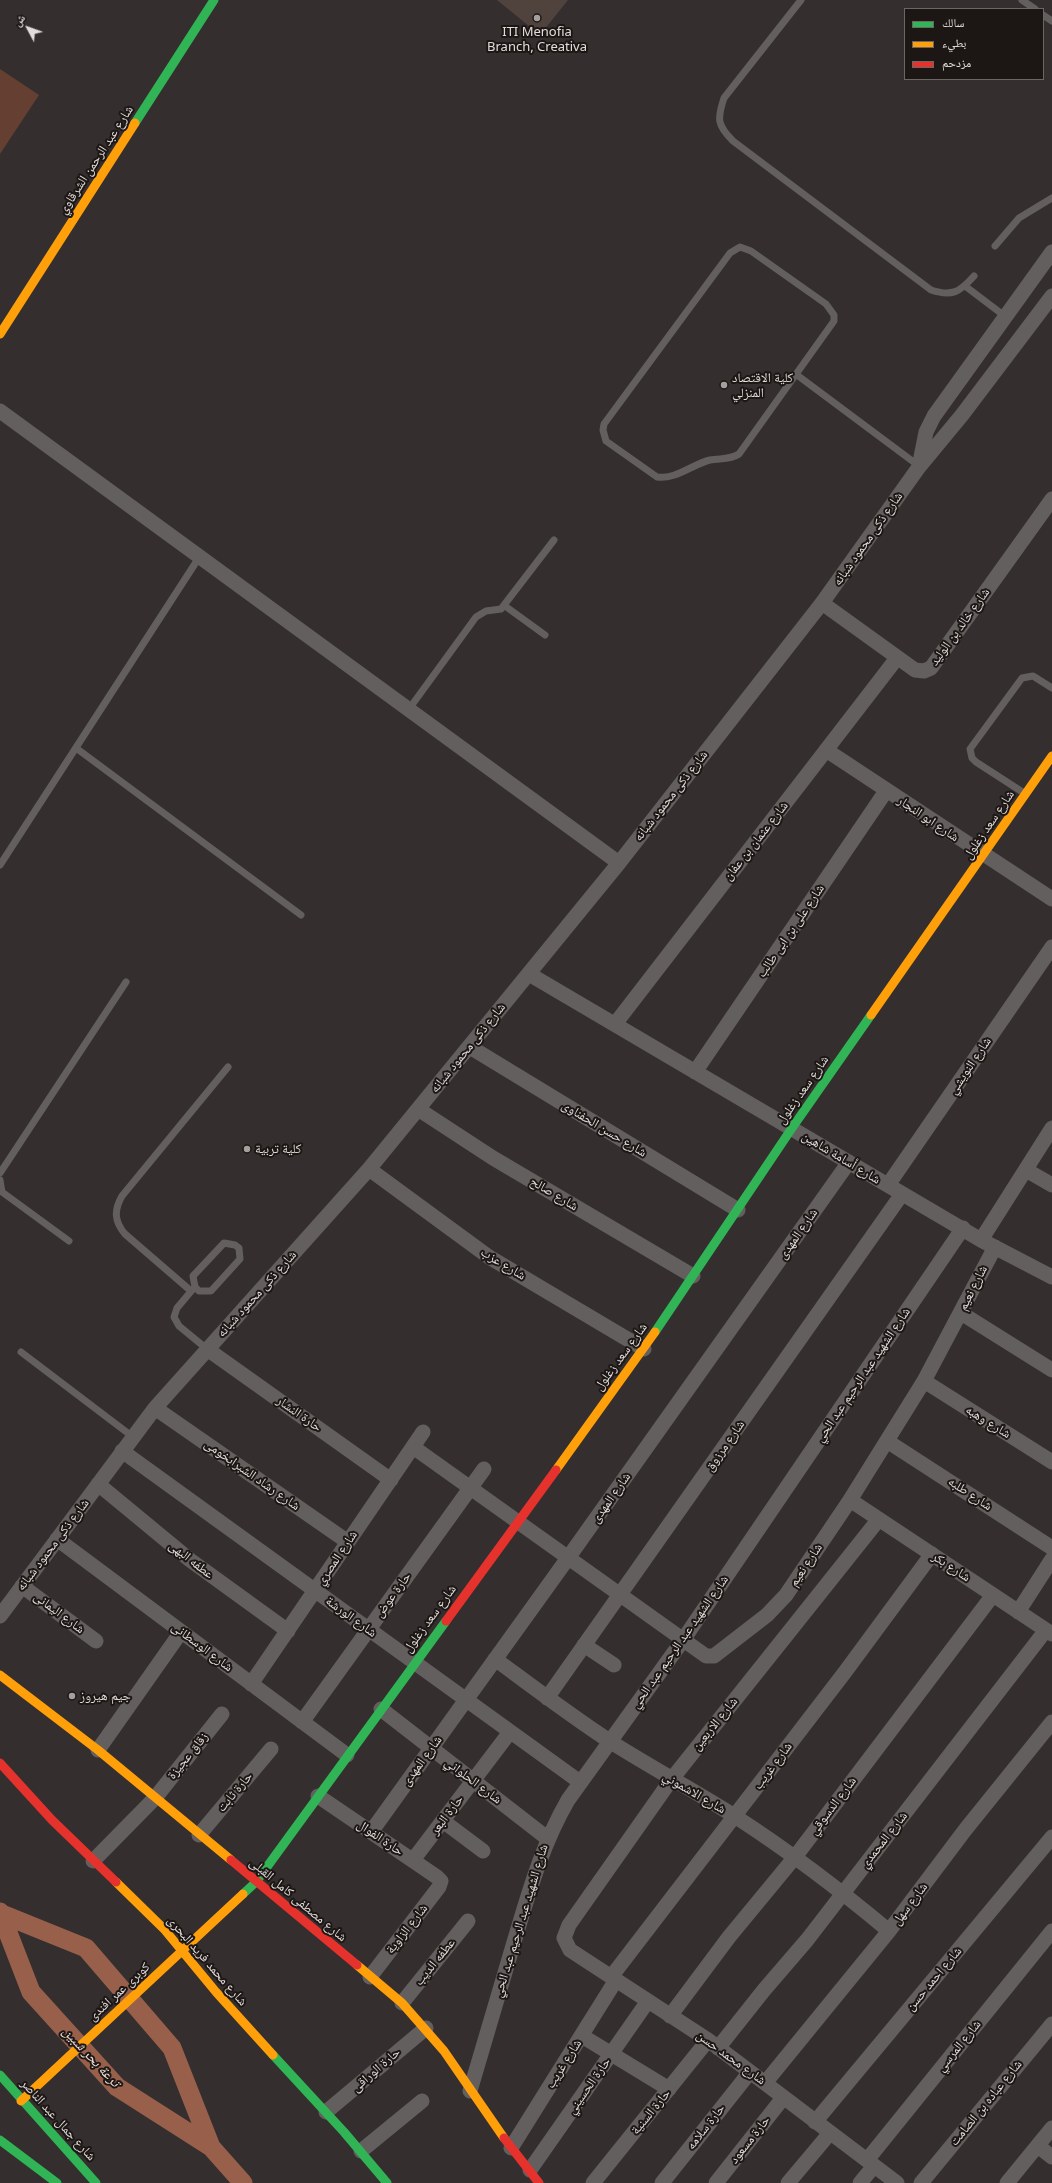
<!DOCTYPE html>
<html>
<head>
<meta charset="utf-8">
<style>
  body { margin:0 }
  #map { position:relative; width:1052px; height:2183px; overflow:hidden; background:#342f2e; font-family:"Noto Sans","Noto Naskh Arabic",sans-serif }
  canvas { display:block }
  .legend { position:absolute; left:904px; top:8px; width:140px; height:72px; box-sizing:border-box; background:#1c1715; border:1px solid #6c6664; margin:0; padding:5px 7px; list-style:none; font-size:12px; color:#e3dcda }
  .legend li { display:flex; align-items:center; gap:8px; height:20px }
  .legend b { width:20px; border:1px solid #6c6664 }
  .north { position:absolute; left:8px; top:8px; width:40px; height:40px; -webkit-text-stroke:3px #1c1715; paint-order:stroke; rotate:311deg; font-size:11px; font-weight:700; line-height:16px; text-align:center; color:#e3dcda }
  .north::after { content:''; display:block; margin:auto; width:14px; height:18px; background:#e3dcda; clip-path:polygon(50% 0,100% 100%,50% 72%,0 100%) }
</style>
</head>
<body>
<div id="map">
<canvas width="1052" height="2183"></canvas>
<ul class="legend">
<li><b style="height:5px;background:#30b455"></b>سالك</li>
<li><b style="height:5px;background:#ff9f0a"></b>بطيء</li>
<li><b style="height:5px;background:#e5322d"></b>مزدحم</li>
</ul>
<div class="north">ش</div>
</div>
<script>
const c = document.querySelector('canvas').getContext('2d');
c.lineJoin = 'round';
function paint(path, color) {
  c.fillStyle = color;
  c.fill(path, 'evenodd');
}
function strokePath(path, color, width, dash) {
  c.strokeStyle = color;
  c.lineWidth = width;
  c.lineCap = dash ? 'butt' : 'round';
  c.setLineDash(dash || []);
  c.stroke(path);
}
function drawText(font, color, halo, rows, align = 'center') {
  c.font = font + ' "Noto Sans","Noto Naskh Arabic",sans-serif';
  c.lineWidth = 4;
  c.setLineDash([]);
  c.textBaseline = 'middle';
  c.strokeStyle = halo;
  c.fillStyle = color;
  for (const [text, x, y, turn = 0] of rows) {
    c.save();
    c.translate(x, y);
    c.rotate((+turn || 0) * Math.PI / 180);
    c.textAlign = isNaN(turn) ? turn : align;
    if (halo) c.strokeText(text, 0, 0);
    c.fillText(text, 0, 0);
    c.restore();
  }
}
paint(new Path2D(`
  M 0,69 L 39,95 L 0,154 Z`), '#643f32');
strokePath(new Path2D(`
  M 0,1912 L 31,1992 L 117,2087 L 211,2147 L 243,2183
  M 2,1914 L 86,1948 L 172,2048 L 211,2147`), '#98604b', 19);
paint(new Path2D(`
  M 497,0 L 568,0 L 540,35 Z`), '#50433e');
strokePath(new Path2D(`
  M 801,0 L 724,98 C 717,119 717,125 733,141 L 931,290 C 952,297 960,292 974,276
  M 1022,0 L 1035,9
  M 1043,15 L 1052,21
  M 995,246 L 1019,218 L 1052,198
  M 740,247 L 751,251 L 826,304 L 834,315 L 834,321 L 739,454 C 730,460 720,458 710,460 C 693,464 675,480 657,477 L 606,441 L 603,430 L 604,424 L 730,253 Z
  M 965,286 L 1006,317
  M 797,375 L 919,466
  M 505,606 L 545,635
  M 409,709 L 476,617 L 486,611 L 501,609 L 554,540
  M 76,748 L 301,915
  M 1024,793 L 976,762 L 972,758 L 970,749 L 1022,678 L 1033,676 L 1052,688
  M 0,865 L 200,556
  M 0,1173 L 126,982
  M 0,1180 L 2,1192
  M 2,1192 L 69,1241
  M 224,1243 L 235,1245 L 239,1248 L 240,1259 L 211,1291 L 199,1291 L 195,1287 L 193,1276 Z
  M 193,1289 L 177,1308 L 174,1317 L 179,1326 L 207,1349
  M 191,1291 L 125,1234 C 114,1221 114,1210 122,1196 L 228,1067
  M 21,1352 L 133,1437`), '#625f5e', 7);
strokePath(new Path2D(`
  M 0,411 L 619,863
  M 919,467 L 926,432 L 934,416 L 1052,252
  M 822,603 L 915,670 L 924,671 L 931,668 L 1052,499
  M 826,750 L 1052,899
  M 529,974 L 981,1240 L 1052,1277
  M 615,1024 L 897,658
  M 470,1047 L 738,1210
  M 695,1072 L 886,791
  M 418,1109 L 493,1158 L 693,1276
  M 369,1169 L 489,1257 L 644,1349
  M 1026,1170 L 1052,1185
  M 888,1185 L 1052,947
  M 981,1240 L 1052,1128
  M 961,1313 L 1052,1370
  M 207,1349 L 391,1480
  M 924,1381 L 1052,1462
  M 155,1408 L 348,1542
  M 887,1441 L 1052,1548
  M 413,1447 L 706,1656 L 714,1656 L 767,1615 L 786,1595 L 850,1500 L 924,1381 L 995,1247
  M 122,1451 L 580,1782
  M 98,1484 L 190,1560 L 288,1631
  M 850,1500 L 1052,1634
  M 879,1519 L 671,1780 L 569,1925 L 564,1938 L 570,1950 L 708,2040 L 897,2183
  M 57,1539 L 347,1755
  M 22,1586 L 96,1641
  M 1018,1612 L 1052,1559
  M 0,1616 L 155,1408 L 369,1169 L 619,863 L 822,603 L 919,467 L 962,415 L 1052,296
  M 584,1645 L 614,1665
  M 495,1659 C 533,1687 571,1716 611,1742 C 652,1768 695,1791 736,1817 C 790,1852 840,1890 889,1931
  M 251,1684 L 423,1432
  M 547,1698 L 902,1194
  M 381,1709 L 547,1838
  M 302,1722 L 484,1469
  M 98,1750 L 181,1632
  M 318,1796 L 437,1877 L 441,1881 L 439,1887 L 370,1977
  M 443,1821 L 483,1851
  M 371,1832 L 568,1558 L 849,1162
  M 199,1835 L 271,1749
  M 413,1860 L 510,1732
  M 93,1861 L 155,1798 L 222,1714
  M 611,1977 L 845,1672 L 932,1554
  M 402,2003 L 468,1921
  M 670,2016 L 729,1937 L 795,1857 L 993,1595
  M 582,2036 L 669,2089
  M 718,2048 L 764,1990 L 807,1940 L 1046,1630
  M 765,2083 L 889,1931 L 965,1830 L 1052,1722
  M 470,2091 C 485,2041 500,1991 514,1942 C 529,1892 542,1845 568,1800 L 683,1640 L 963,1228
  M 326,2112 L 426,2028
  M 815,2122 L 1052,1837
  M 1038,2146 L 1052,2157
  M 511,2148 L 616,1980
  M 361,2151 L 422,2101
  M 867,2160 L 1052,1931
  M 530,2170 L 648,2001
  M 593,2183 L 708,2040
  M 662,2183 L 750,2072
  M 716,2183 L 783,2098
  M 788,2183 L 830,2133
  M 860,2183 L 874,2166
  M 921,2183 L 1052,2024
  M 1007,2183 L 1052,2128`), '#625f5e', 15);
strokePath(new Path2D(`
  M 135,123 L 214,0
  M 655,1332 L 792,1128 L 871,1015
  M 243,1894 L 256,1882 L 446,1621
  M 273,2055 L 344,2132 L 387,2183
  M 0,2075 L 96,2183
  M 0,2140 L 57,2183`), '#30b455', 9);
strokePath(new Path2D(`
  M 0,334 L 135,123
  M 871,1015 L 1052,756
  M 556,1470 L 655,1332
  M 0,1675 L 98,1750 L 231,1860
  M 116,1882 L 164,1929 L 216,1992 L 273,2055
  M 357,1965 L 402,2003 L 444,2051 L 504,2138
  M 21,2101 L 243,1894`), '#ff9f0a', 9);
strokePath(new Path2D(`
  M 446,1621 L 556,1470
  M 0,1763 L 52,1820 L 116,1882
  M 231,1860 L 357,1965
  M 504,2138 L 539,2183`), '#e5322d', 9);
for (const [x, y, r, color] of [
  [537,18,4,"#a69f9e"],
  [724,385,4,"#a69f9e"],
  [247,1149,4,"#a69f9e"],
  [72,1696,4,"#a69f9e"]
]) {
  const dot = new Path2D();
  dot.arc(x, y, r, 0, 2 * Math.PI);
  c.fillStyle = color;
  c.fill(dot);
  strokePath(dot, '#1c1715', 1.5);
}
drawText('13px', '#e3dcda', '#1c1715', [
  ["ITI Menofia",537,32,"center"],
  ["Branch, Creativa",537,47,"center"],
  ["كلية الاقتصاد",732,378],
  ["المنزلي",732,393],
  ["كلية تربية",255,1149],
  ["جيم هيروز",80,1696]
], 'left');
drawText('13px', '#e3dcda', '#1c1715', [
  ["شارع عبد الرحمن الشرقاوي",96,160,-57],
  ["شارع ذكى محمود شبانه",868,539,-55],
  ["شارع خالد بن الوليد",960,627,-54],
  ["شارع ذكى محمود شبانه",671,796,-52],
  ["شارع ابو النجار",928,819,34],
  ["شارع سعد زغلول",989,825,-56],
  ["شارع عثمان بن عفان",756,841,-52],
  ["شارع على بن ابى طالب",791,931,-56],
  ["شارع ذكى محمود شبانه",468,1048,-51],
  ["شارع النويشي",970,1066,-56],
  ["شارع سعد زغلول",803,1090,-55],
  ["شارع حسن الحفناوى",604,1129,31],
  ["شارع أسامة شاهين",841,1158,31],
  ["شارع صالح",554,1194,31],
  ["شارع المهدى",798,1234,-55],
  ["شارع عزب",503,1264,31],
  ["شارع نعيم",973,1288,-63],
  ["شارع ذكى محمود شبانه",257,1294,-48],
  ["شارع سعد زغلول",621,1357,-54],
  ["شارع الشهيد عبد الرحيم عبد الحي",863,1375,-56],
  ["حارة النشار",299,1414,35],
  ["شارع وهبه",988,1422,32],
  ["شارع مرزوق",725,1446,-55],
  ["شارع رشاد الشبرابخومى",252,1475,35],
  ["شارع طلبه",970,1494,33],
  ["شارع المهدى",611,1498,-55],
  ["شارع ذكى محمود شبانه",53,1545,-53],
  ["شارع المصري",337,1558,-56],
  ["عطفه البهى",191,1560,38],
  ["شارع نعيم",806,1565,-56],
  ["شارع بكر",951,1567,33],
  ["حارة عوض",393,1595,-54],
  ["شارع اليمانى",59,1613,37],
  ["شارع الورشة",351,1617,36],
  ["شارع سعد زغلول",430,1619,-54],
  ["شارع الشهيد عبد الرحيم عبد الحي",680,1642,-55],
  ["شارع الوسطانى",202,1647,37],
  ["شارع الاربعين",715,1724,-51],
  ["زقاق عجيزة",188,1756,-51],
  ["شارع المهدى",422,1761,-54],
  ["شارع غريب",773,1766,-53],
  ["شارع الحلواني",473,1781,37],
  ["حارة ثابت",235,1792,-50],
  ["شارع الاشموني",694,1793,30],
  ["شارع الدسوقي",833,1806,-53],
  ["حارة البعر",447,1815,-53],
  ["حارة الفوال",380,1838,34],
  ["شارع المحمدي",884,1840,-52],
  ["شارع مصطفى كامل القبلى",298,1900,40],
  ["شارع سهل",910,1904,-53],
  ["شارع الشهيد عبد الرحيم عبد الحي",521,1921,-73],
  ["شارع الزاوية",407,1929,-52],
  ["شارع محمد فريد البحرى",207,1961,49],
  ["عطفه الديب",435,1962,-51],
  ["شارع احمد حسن",934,1979,-50],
  ["كوبرى عمر افندى",119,1992,-43],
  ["شارع المرسي",959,2046,-51],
  ["شارع محمد حسن",731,2058,36],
  ["شارع غريب",564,2064,-58],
  ["حارة الوراقى",376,2070,-41],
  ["حارة الحسيني",589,2086,-55],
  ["شارع عباده بن الصامت",986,2103,-51],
  ["حارة السنية",651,2112,-51],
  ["شارع جمال عبد الناصر",58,2120,48],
  ["حارة سلامه",706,2127,-52],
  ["حارة مسعود",750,2140,-52]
]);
drawText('italic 14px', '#f2ded7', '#1c1715', [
  ["ترعة بحر شبين",91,2057,47]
]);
</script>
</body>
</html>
